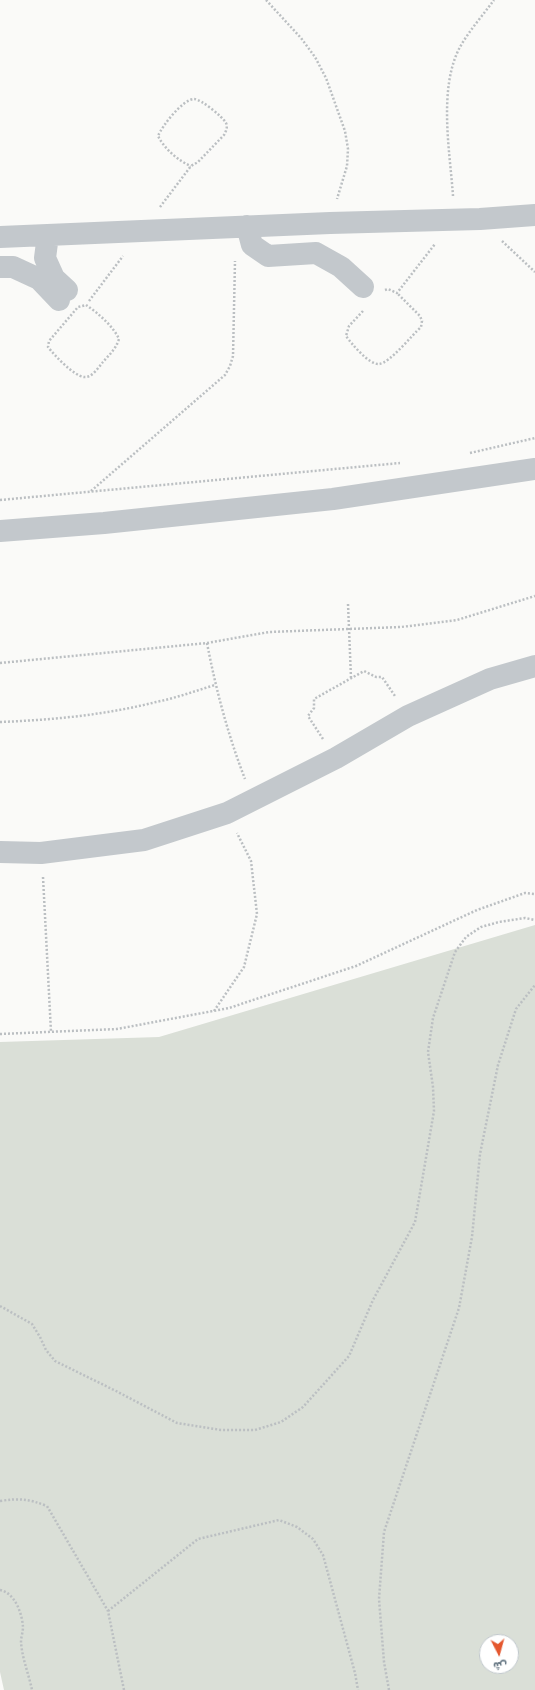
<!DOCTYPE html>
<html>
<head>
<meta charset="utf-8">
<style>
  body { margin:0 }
  #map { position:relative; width:535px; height:1690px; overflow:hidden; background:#fafaf8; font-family:Rubik,Cairo,sans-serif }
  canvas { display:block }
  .north { position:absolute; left:479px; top:1634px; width:40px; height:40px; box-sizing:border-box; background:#fff; border:1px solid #c1c8cd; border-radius:50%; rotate:174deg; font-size:11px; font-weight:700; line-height:16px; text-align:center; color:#657683 }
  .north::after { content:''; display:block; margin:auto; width:14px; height:18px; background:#e4572e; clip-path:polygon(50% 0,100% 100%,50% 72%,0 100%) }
</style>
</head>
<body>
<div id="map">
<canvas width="535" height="1690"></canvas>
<div class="north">ش</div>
</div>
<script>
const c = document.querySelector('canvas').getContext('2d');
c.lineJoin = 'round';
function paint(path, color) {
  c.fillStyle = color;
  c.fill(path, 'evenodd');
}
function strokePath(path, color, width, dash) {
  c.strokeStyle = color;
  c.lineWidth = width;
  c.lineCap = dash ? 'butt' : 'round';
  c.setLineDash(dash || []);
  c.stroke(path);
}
paint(new Path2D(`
  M 535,925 L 535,1690 L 4,1690 L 0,1672 L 0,1042 L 159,1037 ZM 487,1642 L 511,1642 L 511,1666 L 487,1666 Z`), '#dadfd7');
strokePath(new Path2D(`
  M 266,0 L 301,38 L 315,57 L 326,78 L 345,131 L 348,149 L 347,166 L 337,199
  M 453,196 C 450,152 438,88 460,47 C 469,31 483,15 494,0
  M 160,207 L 191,166 L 198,162 L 224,135 C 226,131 228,127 226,123 C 223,117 201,99 194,99 C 183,99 162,126 158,136 C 164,148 178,161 191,166
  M 502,241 L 535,272
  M 385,290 L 388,289 L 397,293 L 435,244
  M 89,301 L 123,256
  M 86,305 C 98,313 113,326 119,339 C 116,349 109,355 103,362 C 98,368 92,378 84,377 C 74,376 54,355 48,347 L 49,341 L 78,307 Z
  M 363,311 L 349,326 L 346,336 C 351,343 369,365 379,364 C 390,363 412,335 421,327 L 422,321 L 420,316 L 397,293
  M 470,453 L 535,438
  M 91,491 L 225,375 L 230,366 L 233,356 L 235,261
  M 0,500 L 400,463
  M 348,604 L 351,678
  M 207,643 C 216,690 228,735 245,779
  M 0,663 L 207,643 L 269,632 L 401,627 L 457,620 L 535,596
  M 0,722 C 52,720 105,715 156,702 C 176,698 195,691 215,685
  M 323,739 L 308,716 L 314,708 L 314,699 L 364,671 L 376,677 L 382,677 L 395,696
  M 43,877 L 51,1032
  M 214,1011 L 244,967 L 257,914 L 251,861 L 237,833
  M 0,1034 L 117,1029 L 229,1008 L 356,966 L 477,910 L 525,893 L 535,894
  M 0,1306 L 32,1324 L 40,1337 L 46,1350 L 55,1361 L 116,1391 L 177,1423 L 221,1430 L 255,1430 L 281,1422 L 303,1407 L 349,1356 L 373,1300 L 415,1222 L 434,1111 L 433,1087 L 428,1052 L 433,1018 L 455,952 L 466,937 L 481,927 L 499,922 L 525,918 L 535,920
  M 0,1501 C 19,1498 29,1499 47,1506 L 108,1611 L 124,1690
  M 0,1590 C 15,1593 22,1613 23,1627 C 23,1632 21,1637 21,1642 C 22,1658 29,1675 32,1690
  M 108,1611 L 198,1539 L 279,1520 L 297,1527 L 313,1539 L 323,1555 L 355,1673 L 358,1690
  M 389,1690 L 384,1662 L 379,1599 L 384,1532 L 459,1308 L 472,1237 L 480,1154 L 498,1065 L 516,1009 L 535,985`), '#bbbfc2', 2.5, [2, 2]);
strokePath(new Path2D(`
  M 247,226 L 252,245 L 268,256 L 316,253 L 341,267 L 363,287
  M 48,235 L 45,258 L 54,278 L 67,290
  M 0,237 L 330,223 L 480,219 L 535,215
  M 0,267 L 13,267 L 39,279 L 59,300
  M 0,531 L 104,523 L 333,499 L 535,469
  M 0,852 L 41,853 L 144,840 L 227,813 L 336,758 L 408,716 L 490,679 L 535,666`), '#c3c8cc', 22);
</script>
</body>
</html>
